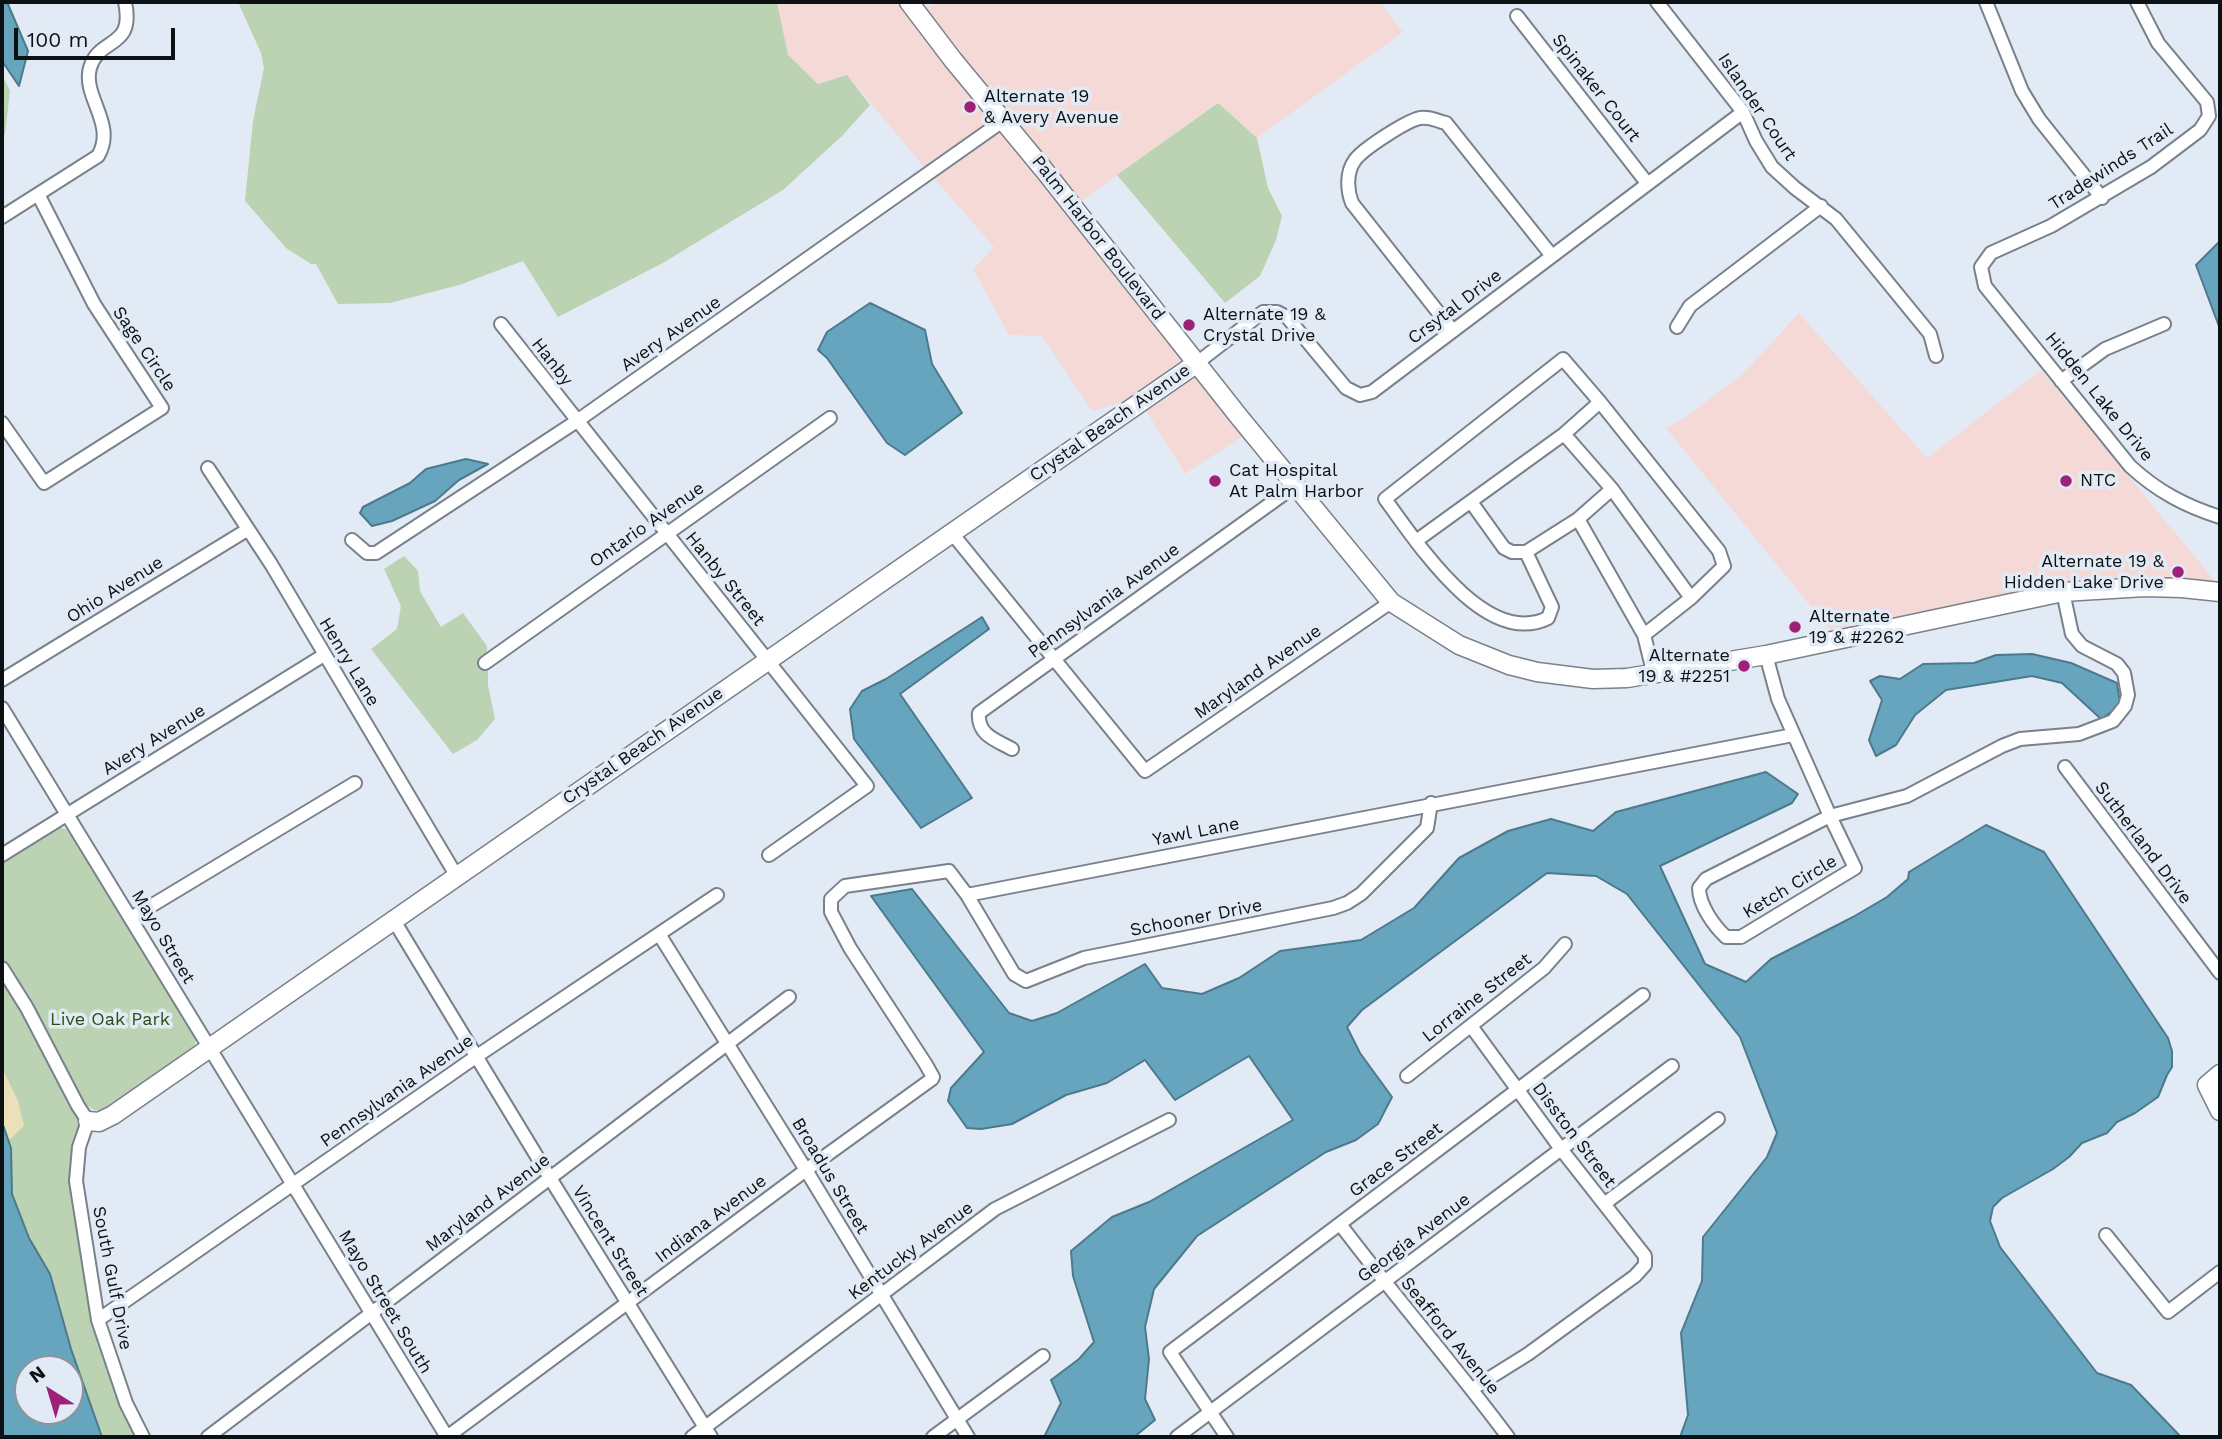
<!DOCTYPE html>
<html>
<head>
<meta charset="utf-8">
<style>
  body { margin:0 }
  #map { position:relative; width:2222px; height:1439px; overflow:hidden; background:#e2ebf5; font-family:"Work Sans",sans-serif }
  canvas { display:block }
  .frame { position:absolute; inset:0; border:4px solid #0e1114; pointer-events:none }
  .north { position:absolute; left:14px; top:1355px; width:70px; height:70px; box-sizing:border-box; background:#e2ebf5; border:2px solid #8d949b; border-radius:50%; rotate:323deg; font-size:19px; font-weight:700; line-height:28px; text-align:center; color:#0e1114 }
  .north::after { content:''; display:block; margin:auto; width:24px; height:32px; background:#9d2177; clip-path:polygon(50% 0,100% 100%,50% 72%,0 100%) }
  .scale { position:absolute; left:14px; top:28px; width:161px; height:32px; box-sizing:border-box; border:4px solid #0e1114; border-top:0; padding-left:9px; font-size:21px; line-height:24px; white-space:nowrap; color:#0e1114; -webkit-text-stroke:5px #e2ebf5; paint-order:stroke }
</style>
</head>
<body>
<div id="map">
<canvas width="2222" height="1439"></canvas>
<div class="frame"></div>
<div class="north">N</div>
<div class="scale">100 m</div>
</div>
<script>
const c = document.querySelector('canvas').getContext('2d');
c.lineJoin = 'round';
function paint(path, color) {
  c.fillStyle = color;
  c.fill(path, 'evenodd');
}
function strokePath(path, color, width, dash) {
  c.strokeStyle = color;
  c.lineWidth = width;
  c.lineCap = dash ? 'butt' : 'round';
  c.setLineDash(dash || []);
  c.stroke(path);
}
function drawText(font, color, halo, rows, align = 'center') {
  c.font = font + ' "Work Sans",sans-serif';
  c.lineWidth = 7;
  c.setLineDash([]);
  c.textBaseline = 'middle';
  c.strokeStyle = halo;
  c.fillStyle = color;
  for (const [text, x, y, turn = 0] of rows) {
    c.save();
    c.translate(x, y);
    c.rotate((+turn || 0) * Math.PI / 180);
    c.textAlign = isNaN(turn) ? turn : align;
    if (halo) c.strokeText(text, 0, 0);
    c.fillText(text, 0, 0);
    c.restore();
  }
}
paint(new Path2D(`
  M 777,2 L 902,2 L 995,119 L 925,168 L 847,75 L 819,84 L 788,56 Z
  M 939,2 L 1380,2 L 1403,32 L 1257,138 L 1217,103 L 1079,203 L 922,9 Z
  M 1003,128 L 1188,361 L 1133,399 L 1092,411 L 1042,336 L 1009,335 L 973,269 L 994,247 L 933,177 Z
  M 1799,313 L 1927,458 L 2041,370 L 2219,586 L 2081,580 L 1833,634 L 1666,428 L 1684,418 L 1743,374 Z
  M 1196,371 L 1246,434 L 1185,474 L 1144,407 Z`), '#f4d9d6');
paint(new Path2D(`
  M 238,2 L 777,2 L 788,55 L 818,84 L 847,75 L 870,105 L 842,136 L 783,190 L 661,264 L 558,317 L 523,261 L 459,285 L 390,303 L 338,304 L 316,264 L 311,264 L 286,248 L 245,201 L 253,121 L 264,68 L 261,53 Z
  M 2,74 L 10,91 L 5,134 L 2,137 Z
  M 1218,103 L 1257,138 L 1268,188 L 1282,216 L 1276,240 L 1260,276 L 1225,303 L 1117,175 Z
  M 404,556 L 418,571 L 420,591 L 441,627 L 463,613 L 487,646 L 487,653 L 477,661 L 484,670 L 488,668 L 488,685 L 495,719 L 477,740 L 453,754 L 371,649 L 397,629 L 401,606 L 384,569 Z
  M 57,827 L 66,829 L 73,838 L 196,1039 L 194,1050 L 103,1111 L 94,1110 L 82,1102 L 2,955 L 2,858 Z
  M 2,968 L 78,1106 L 90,1298 L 139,1437 L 102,1437 L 71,1349 L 50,1274 L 29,1238 L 12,1194 L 11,1148 L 2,1122 Z`), '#bbd3b2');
paint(new Path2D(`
  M 2,1068 L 18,1101 L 24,1126 L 8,1141 L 2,1122 Z`), '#eae1bb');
const water = new Path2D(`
  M 2,2 L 7,2 L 28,51 L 19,86 L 2,61 Z
  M 2220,241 L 2220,329 L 2196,265 Z
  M 870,303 L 925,330 L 932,364 L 962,413 L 905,455 L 887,443 L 827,358 L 818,350 L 827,332 Z
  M 466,459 L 488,464 L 459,480 L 435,501 L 392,521 L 372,526 L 360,513 L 363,507 L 410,483 L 426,469 Z
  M 982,617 L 989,629 L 900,694 L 972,798 L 921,828 L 854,739 L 850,709 L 862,691 L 886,679 Z
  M 2032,654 L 2071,663 L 2117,683 L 2120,703 L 2114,710 L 2101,719 L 2062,683 L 2032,676 L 1946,690 L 1915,715 L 1896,745 L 1876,756 L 1869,740 L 1882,700 L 1870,681 L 1880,676 L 1900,679 L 1923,664 L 1974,663 L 1996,655 Z
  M 1766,772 L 1798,794 L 1792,803 L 1660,866 L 1705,964 L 1746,982 L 1771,959 L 1853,917 L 1887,897 L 1908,879 L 1909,872 L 1986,825 L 2044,852 L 2168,1038 L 2172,1051 L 2172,1067 L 2167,1075 L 2158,1097 L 2135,1113 L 2117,1122 L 2107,1133 L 2082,1143 L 2069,1157 L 2053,1169 L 2002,1198 L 1993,1207 L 1990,1221 L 2000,1247 L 2097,1373 L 2131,1385 L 2181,1437 L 1680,1437 L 1688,1415 L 1681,1333 L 1702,1281 L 1703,1237 L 1767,1157 L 1777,1133 L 1740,1037 L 1627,894 L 1596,876 L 1547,873 L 1362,1010 L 1347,1027 L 1360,1053 L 1392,1097 L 1378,1124 L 1356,1140 L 1326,1152 L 1197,1236 L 1154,1289 L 1145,1327 L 1149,1359 L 1145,1399 L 1155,1420 L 1134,1437 L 1044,1437 L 1061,1403 L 1051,1380 L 1079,1359 L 1094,1342 L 1073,1276 L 1071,1251 L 1112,1217 L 1149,1202 L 1293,1120 L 1249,1056 L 1175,1100 L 1145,1060 L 1107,1083 L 1066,1095 L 1012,1124 L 981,1129 L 967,1128 L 948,1101 L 951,1088 L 984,1052 L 871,896 L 912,889 L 1009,1013 L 1032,1021 L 1057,1013 L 1145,964 L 1162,988 L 1202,994 L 1239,978 L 1280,951 L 1361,940 L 1414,908 L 1459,858 L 1508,831 L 1551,819 L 1593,831 L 1616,812 Z
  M 2,1122 L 11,1148 L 12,1194 L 29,1238 L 50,1274 L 71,1349 L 102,1437 L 2,1437 ZM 70,1369 L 70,1411 L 28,1411 L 28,1369 Z`);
paint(water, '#67a5bf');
strokePath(water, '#4c798c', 2);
const street = new Path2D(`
  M 1657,2 L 1743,112 L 1756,141 L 1772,167 L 1795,188 L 1836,219 L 1930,334 L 1936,356
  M 1986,2 L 2022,91 L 2039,119 L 2102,198
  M 2137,2 L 2158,43 L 2207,102 L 2209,116 L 2200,130 L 2151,167 L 2051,226 L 1991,253 L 1981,267 L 1985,286 L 2130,466 C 2157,491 2185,506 2220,517
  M 1517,16 L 1647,183
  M 2,217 L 98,156 C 117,124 82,97 90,68 C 99,36 135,50 125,2
  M 501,324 L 867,786 L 769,855
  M 1677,327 L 1690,306 L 1821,206
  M 1453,331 L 1352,203 C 1347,190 1346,172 1355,160 C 1363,149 1406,121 1420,118 C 1431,116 1436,121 1446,123 L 1552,256
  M 1197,363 L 1263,312 L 1277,312 L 1287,317 L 1346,388 L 1360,395 L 1372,392 L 1743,112
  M 2061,381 L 2105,349 L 2164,324
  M 2,423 L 44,483 L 162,408 L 94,304 L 38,194
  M 1564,434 L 1612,489 L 1691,598
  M 208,468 L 271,564 L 456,875
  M 1471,502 L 1504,548 L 1512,552 L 1526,552 L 1578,519 L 1612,489
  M 1578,519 L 1644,635 L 1654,675
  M 951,532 L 1145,771 L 1391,602
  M 352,540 L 367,553 L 376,553 L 577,421 L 1004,120
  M 1416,541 L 1564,434 L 1600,402
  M 1526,552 L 1552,607 L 1548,618 C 1485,649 1417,542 1385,499 L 1563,359 L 1600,402 L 1719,551 L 1724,566 L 1691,598 L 1644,635
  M 1766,655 L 1778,699 L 1830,816 L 1907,796 L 2002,746 L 2020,739 L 2079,734 L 2113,721 L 2125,706 L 2128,695 L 2124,673 L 2117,664 L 2082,646 L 2072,634 L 2063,592
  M 485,663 L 830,418
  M 2,680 L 247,530
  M 2,708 L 447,1437 L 806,1170 L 932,1079 L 933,1077 L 925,1063 L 850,948 L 831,912 L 831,899 L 845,886 L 949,871 L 967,895 L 1014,974 L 1026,981 L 1084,958 L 1333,908 L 1347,903 L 1361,894 L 1427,828 L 1431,803
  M 1012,749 C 996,740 977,735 979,713 L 1295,486
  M 2065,767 L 2220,973
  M 1830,816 L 1855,868 L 1741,937 L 1726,937 C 1714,926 1699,905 1699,888 L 1706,879 Z
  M 2,855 L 324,655
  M 967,895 L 1793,735
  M 131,918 L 355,783
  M 393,919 L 550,1178 L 711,1437
  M 659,934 L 806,1170 L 968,1437
  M 2,968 L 27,1008 L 78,1106 L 88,1121 L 79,1147 L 76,1181 L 98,1320 L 126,1403 L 143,1437
  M 1471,1026 L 1561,1149 L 1645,1256 L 1645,1265 L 1635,1276 L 1528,1354 L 1472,1389
  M 1407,1076 L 1544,968 L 1565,944
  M 1604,1204 L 1718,1119
  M 1340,1224 C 1394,1296 1454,1364 1508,1437
  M 2106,1235 L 2168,1312 L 2220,1272
  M 98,1320 L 477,1056 L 717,895
  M 208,1437 L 789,997
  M 692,1437 L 995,1209 L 1169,1120
  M 933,1437 L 1043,1356
  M 1177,1437 L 1672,1066
  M 1227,1437 L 1170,1352 L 1643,995`);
const secondary = new Path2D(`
  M 909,2 L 953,60 L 1044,170 L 1240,418 L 1391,602 L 1459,645 L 1509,665 L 1537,672 L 1593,679 L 1627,678 L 1766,655 L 2063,592 L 2145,587 L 2182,588 L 2220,592
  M 2220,1074 L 2207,1085 L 2220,1111
  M 88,1121 L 99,1122 L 113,1115 L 1197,363`);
strokePath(street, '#79818a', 16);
strokePath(secondary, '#79818a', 21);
strokePath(street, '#fff', 12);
strokePath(secondary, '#fff', 18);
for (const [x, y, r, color] of [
  [970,107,7,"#9d2177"],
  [1189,325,7,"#9d2177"],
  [1215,481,7,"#9d2177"],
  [2066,481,7,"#9d2177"],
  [2178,572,7,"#9d2177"],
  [1795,627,7,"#9d2177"],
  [1744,666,7,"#9d2177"]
]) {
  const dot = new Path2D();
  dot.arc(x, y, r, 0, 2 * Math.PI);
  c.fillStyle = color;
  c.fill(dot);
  strokePath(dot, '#e2ebf5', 2.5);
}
drawText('18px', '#0e1114', '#e2ebf5', [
  ["Spinaker Court",1596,88,52],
  ["Islander Court",1757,107,56],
  ["Tradewinds Trail",2111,167,-33],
  ["Palm Harbor Boulevard",1098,238,52],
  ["Crsytal Drive",1455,307,-37],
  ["Avery Avenue",671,334,-35],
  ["Sage Circle",144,349,56],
  ["Hanby",552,362,52],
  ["Hidden Lake Drive",2099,397,51],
  ["Crystal Beach Avenue",1110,423,-35],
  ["Ontario Avenue",647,525,-35],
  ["Hanby Street",725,579,51],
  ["Ohio Avenue",115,590,-32],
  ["Pennsylvania Avenue",1104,601,-36],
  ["Henry Lane",349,662,59],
  ["Maryland Avenue",1258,672,-35],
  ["Avery Avenue",154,740,-32],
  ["Crystal Beach Avenue",643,746,-35],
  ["Yawl Lane",1196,832,-11],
  ["Sutherland Drive",2143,843,53],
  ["Ketch Circle",1790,887,-31],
  ["Schooner Drive",1196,918,-11],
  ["Mayo Street",163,937,59],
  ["Lorraine Street",1477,998,-38],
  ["Pennsylvania Avenue",397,1091,-35],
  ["Disston Street",1574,1135,53],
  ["Grace Street",1396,1160,-37],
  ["Broadus Street",830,1176,59],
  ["Maryland Avenue",488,1203,-37],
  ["Indiana Avenue",711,1219,-37],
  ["Georgia Avenue",1414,1238,-37],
  ["Vincent Street",610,1241,58],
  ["Kentucky Avenue",911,1251,-37],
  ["South Gulf Drive",112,1278,79],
  ["Mayo Street South",385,1302,59],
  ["Seafford Avenue",1450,1336,51]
]);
drawText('18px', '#0e1114', '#e2ebf5', [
  ["Alternate 19",984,97],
  ["& Avery Avenue",984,118],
  ["Alternate 19 &",1203,315],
  ["Crystal Drive",1203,336],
  ["Cat Hospital",1229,471],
  ["At Palm Harbor",1229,492],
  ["NTC",2080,481],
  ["Alternate 19 &",2164,562,"right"],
  ["Hidden Lake Drive",2164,583,"right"],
  ["Alternate",1809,617],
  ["19 & #2262",1809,638],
  ["Alternate",1730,656,"right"],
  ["19 & #2251",1730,677,"right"]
], 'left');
drawText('18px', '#265111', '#e2ebf5', [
  ["Live Oak Park",110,1020]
]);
</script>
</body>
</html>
